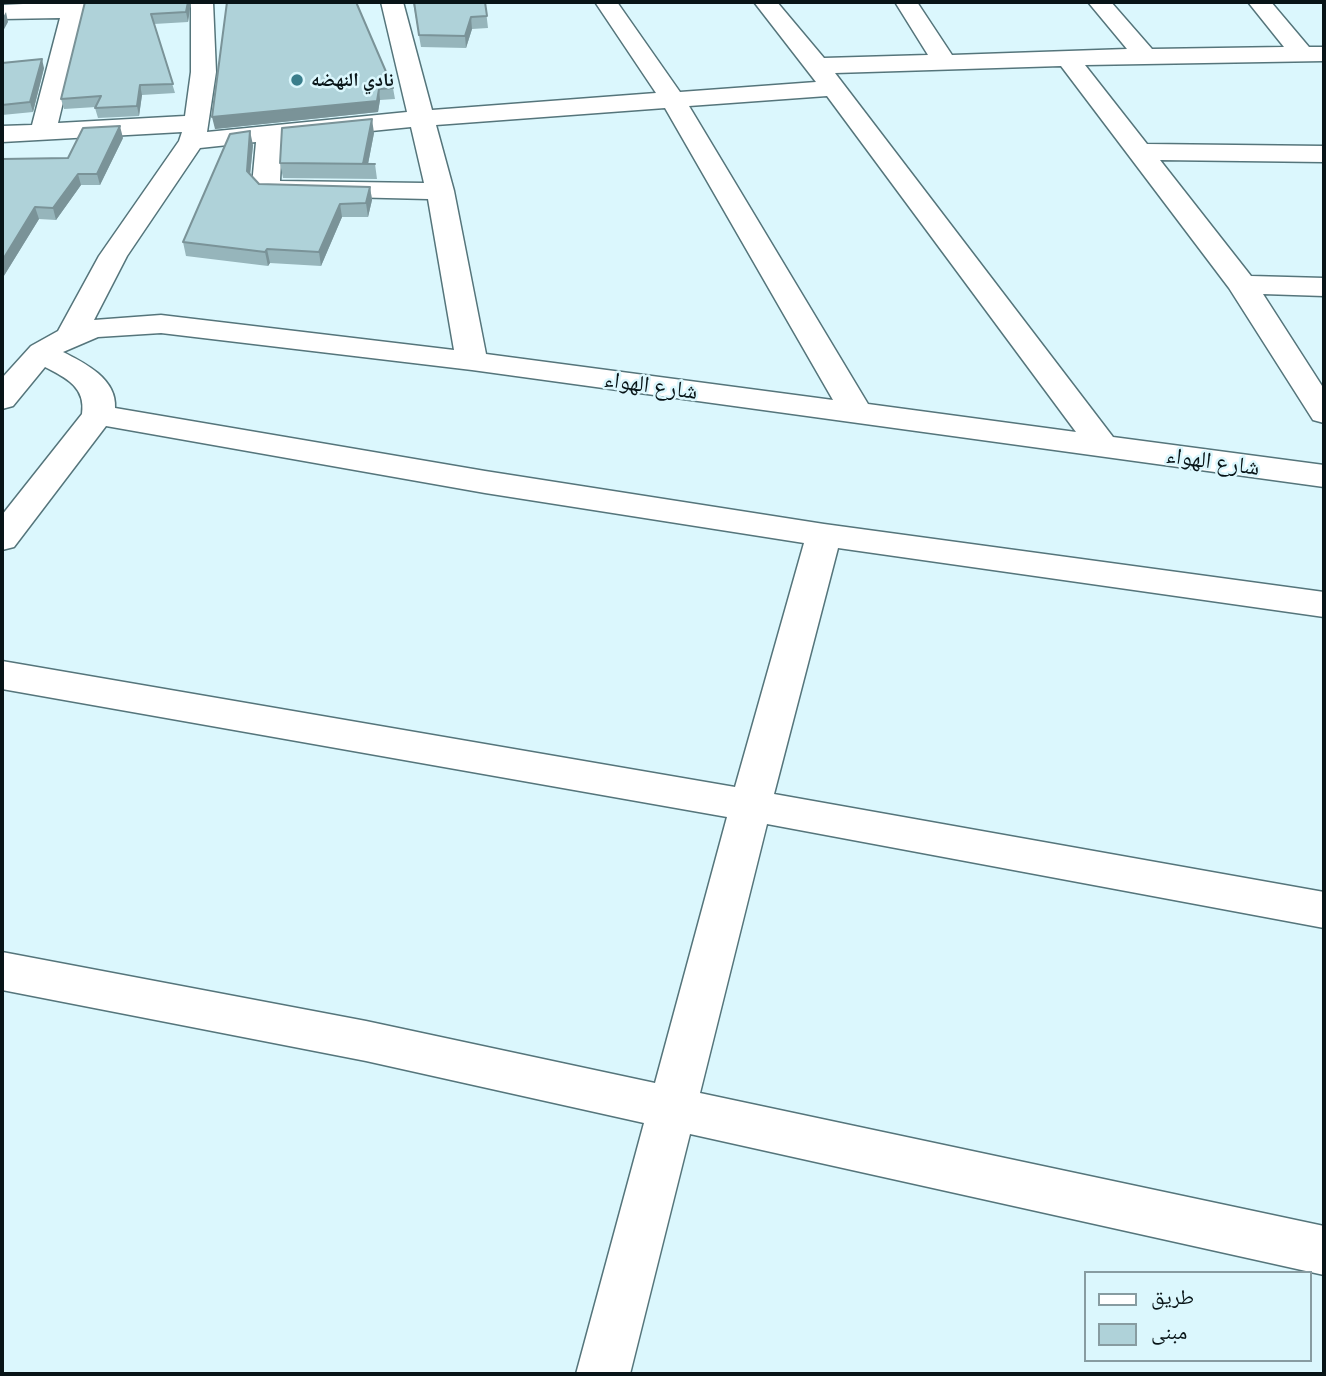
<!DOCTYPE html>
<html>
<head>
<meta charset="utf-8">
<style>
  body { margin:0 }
  #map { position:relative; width:1326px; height:1376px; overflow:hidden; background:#dbf7fd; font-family:"Exo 2","Noto Naskh Arabic",sans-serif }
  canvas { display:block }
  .frame { position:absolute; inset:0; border:4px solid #081417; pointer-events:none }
  .legend { position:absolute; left:1084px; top:1271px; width:228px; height:91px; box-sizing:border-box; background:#dbf7fd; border:2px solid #879ca1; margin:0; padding:9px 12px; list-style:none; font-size:21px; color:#081417 }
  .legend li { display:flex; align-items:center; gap:14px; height:35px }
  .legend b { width:35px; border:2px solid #879ca1 }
</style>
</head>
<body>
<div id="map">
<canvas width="1326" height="1376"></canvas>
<div class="frame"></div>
<ul class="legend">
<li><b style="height:9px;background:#fff"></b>طريق</li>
<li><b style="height:19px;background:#afd2d9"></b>مبنى</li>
</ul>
</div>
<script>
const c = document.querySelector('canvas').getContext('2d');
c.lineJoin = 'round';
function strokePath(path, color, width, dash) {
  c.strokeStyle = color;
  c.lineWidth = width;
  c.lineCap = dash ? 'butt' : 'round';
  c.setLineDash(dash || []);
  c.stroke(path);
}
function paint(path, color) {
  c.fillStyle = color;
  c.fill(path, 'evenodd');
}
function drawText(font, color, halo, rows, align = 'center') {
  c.font = font + ' "Exo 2","Noto Naskh Arabic",sans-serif';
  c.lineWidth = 5;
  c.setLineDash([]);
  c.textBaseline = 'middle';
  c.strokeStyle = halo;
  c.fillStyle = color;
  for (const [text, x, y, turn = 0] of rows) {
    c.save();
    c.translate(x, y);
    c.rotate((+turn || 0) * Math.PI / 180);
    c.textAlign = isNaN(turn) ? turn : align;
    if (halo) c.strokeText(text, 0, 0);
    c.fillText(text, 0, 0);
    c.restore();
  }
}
const minor = new Path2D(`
  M 65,2 L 87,2 L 58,123 L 185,116 L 191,72 L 191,2 L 213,2 L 216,72 L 207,132 L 407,112 L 381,2 L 403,2 L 432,110 L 656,93 L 595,2 L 617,2 L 680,92 L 816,82 L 754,2 L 777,2 L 824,58 L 928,55 L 895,2 L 917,2 L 952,55 L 1127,49 L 1088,2 L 1111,2 L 1152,49 L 1284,47 L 1248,2 L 1271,2 L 1309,47 L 1324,47 L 1324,61 L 1085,65 L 1147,144 L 1324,146 L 1324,162 L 1160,160 L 1251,276 L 1324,278 L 1324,296 L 1263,294 L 1324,389 L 1324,423 L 1313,420 L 1229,288 L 1061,66 L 835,73 L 1113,437 L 1324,465 L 1324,487 L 472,370 L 161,333 L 98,337 L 63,352 C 85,363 117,379 115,408 L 485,471 L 824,524 L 1324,592 L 1324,617 L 838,548 L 774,794 L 1324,892 L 1324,928 L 767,824 L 700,1093 L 1324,1226 L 1324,1275 L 690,1134 L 630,1374 L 576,1374 L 644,1123 L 366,1061 L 2,990 L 2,952 L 366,1021 L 655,1083 L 727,817 L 2,689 L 2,661 L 735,787 L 804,543 L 485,493 L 106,426 L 14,547 L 2,550 L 2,515 L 82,414 C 86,387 66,378 45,367 L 13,406 L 2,409 L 2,378 L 31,346 L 58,331 L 99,256 L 179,141 L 182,132 L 2,142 L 2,126 L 32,125 L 60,18 L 2,19 L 2,5 ZM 827,96 L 1076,432 L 868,404 L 689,106 ZM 665,108 L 833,400 L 486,354 L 454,191 L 436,125 ZM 411,127 L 424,183 L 280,181 L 282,140 ZM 256,142 L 252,185 L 262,195 L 428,199 L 454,350 L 161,315 L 94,320 L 127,256 L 200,148 Z`);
strokePath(minor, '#55757b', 3);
paint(minor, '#fff');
paint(new Path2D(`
  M 85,2 L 191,2 L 188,22 L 154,24 L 175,93 L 142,95 L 139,116 L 98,118 L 95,108 L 96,107 L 64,109 L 61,99 Z
  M 227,2 L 393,88 L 395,99 L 380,100 L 378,112 L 215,129 Z
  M 413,2 L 485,2 L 488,28 L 472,29 L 466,48 L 421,47 Z
  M 2,63 L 44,68 L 33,112 L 2,115 Z
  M 374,133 L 368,164 L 375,164 L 377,179 L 283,178 L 280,163 Z
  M 123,138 L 100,185 L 81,185 L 56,220 L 39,219 L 2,279 L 2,159 L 68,158 Z
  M 253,145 L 250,175 L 259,184 L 370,187 L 372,200 L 368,217 L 342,217 L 321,266 L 270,263 L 268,266 L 186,256 L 183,242 Z`), '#96b5bb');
paint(new Path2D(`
  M 188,2 L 191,2 L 188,22 L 186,12 Z
  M 6,12 L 8,22 L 2,33 L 2,19 Z
  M 471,17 L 472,29 L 466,48 L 465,36 Z
  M 42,59 L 44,68 L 33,112 L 30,102 Z
  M 140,85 L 142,95 L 139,116 L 137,106 Z
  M 379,89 L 380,100 L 378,112 L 215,129 L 212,117 Z
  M 372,119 L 374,133 L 368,164 L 363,164 Z
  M 120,126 L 123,138 L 100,185 L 97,174 Z
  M 250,131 L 253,145 L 249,185 L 247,171 Z
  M 78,174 L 81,185 L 56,220 L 53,208 Z
  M 370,187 L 372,200 L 368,217 L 366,203 Z
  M 340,204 L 342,217 L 321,266 L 319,252 Z
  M 35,207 L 39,219 L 2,279 L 2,261 Z
  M 267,249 L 270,263 L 268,266 L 265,252 Z`), '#7a9398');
const building = new Path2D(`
  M 85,2 L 188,2 L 186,12 L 151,14 L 173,84 L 140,85 L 137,106 L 95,108 L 101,96 L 61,99 Z
  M 227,2 L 356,2 L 393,88 L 379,89 L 377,101 L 212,117 Z
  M 414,2 L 485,2 L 487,16 L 471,17 L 465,36 L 419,35 Z
  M 42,59 L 30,102 L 2,105 L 2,63 Z
  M 372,119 L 363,164 L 375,164 L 280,163 L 282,128 Z
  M 120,126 L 97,174 L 78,174 L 53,208 L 35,207 L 2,261 L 2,159 L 68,158 L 83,128 Z
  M 250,131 L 247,171 L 259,184 L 370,187 L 366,203 L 340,204 L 319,252 L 267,249 L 265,252 L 183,242 L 230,134 Z`);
paint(building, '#afd2d9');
strokePath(building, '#7a9398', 2);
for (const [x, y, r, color] of [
  [297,80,7,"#397e8c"]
]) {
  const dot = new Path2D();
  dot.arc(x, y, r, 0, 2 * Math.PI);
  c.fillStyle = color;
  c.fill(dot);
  strokePath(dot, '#dbf7fd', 2.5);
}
drawText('bold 19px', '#081417', '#dbf7fd', [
  ["نادي النهضه",311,80]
], 'left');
drawText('23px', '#081417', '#dbf7fd', [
  ["شارع الهواء",651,385,8],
  ["شارع الهواء",1213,461,8]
]);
</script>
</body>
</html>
